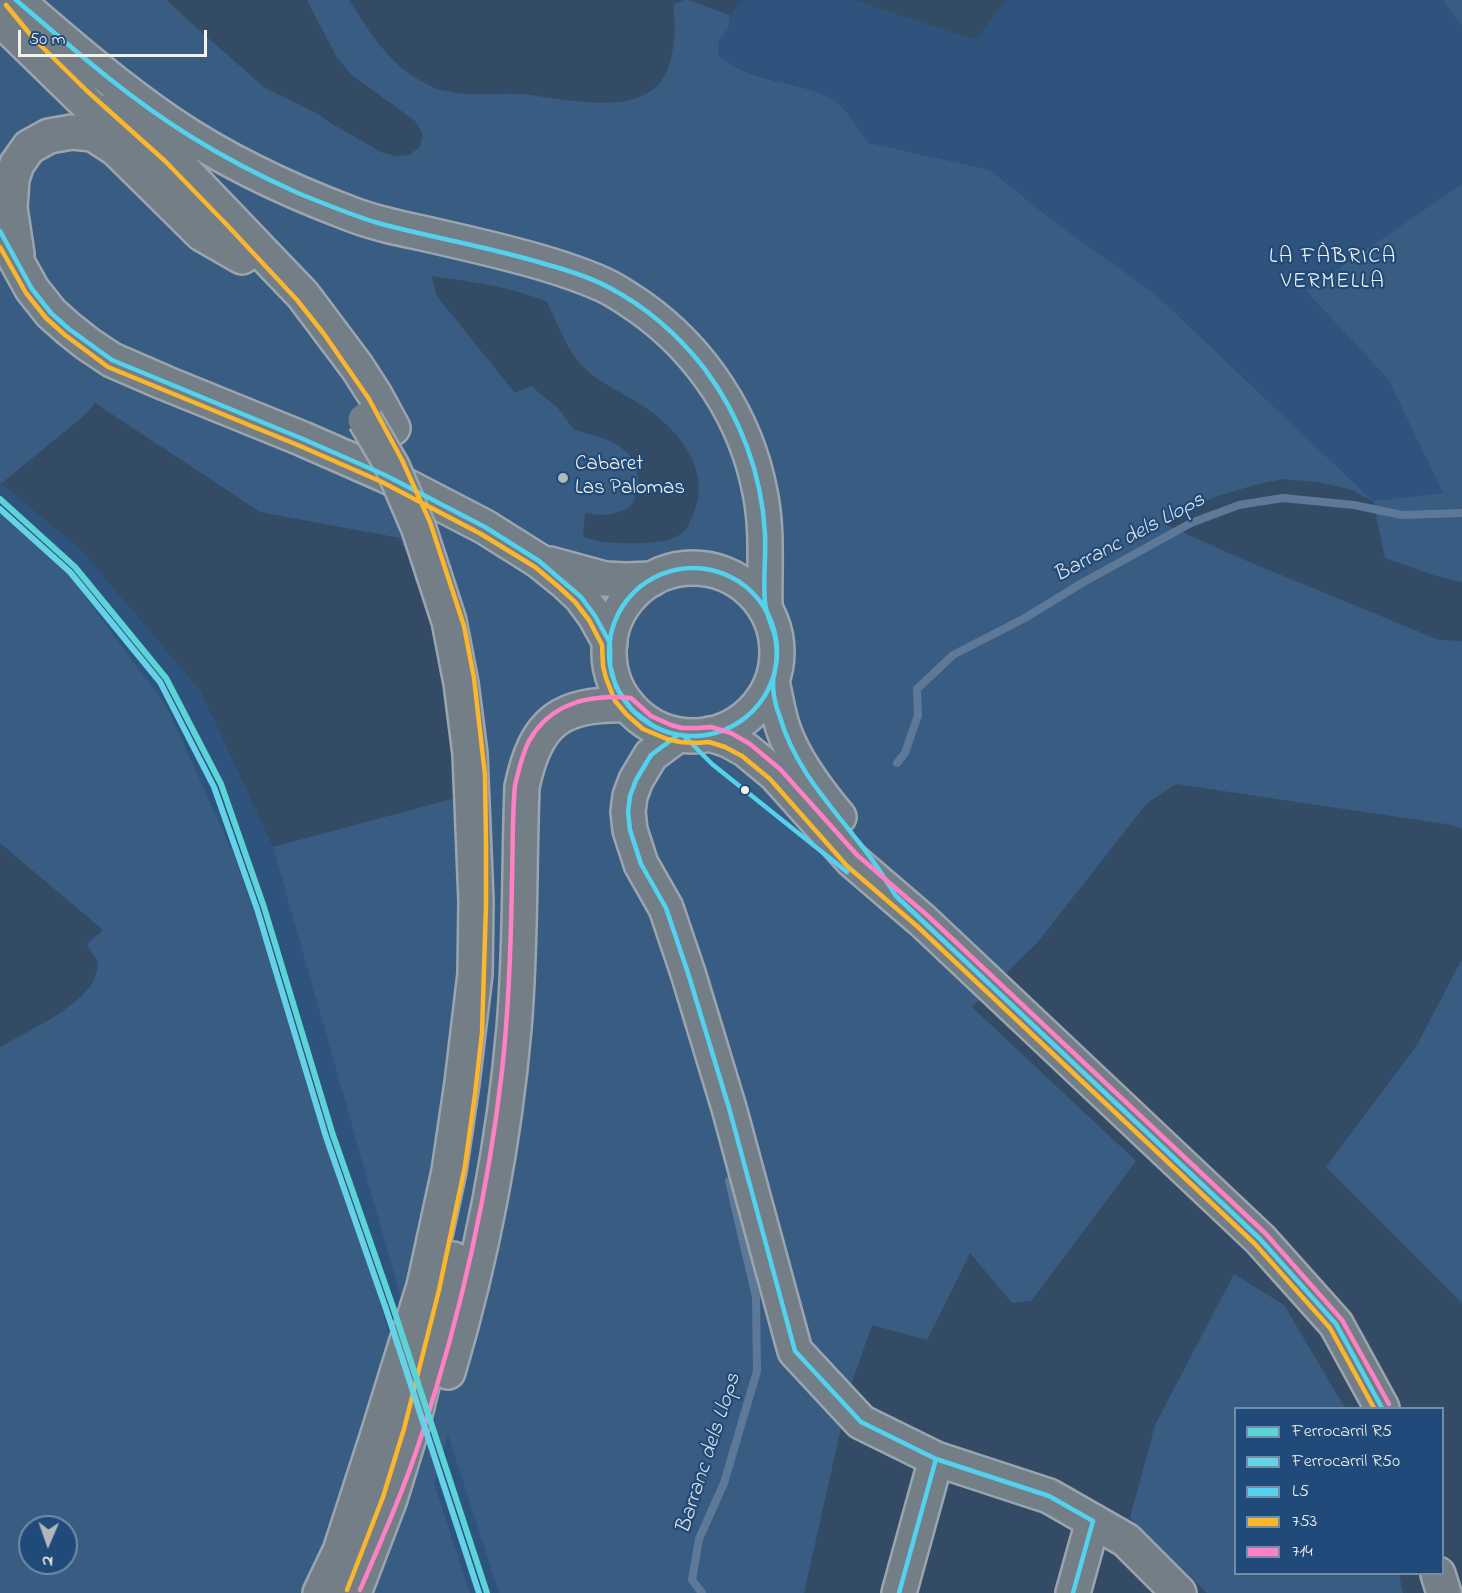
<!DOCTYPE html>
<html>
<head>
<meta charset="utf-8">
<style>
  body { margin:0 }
  #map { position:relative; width:1462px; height:1593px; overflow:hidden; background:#344b65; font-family:"Indie Flower",sans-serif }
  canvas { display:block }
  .legend { position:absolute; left:1234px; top:1407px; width:210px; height:168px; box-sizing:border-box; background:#1f4a7a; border:2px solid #748da6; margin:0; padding:8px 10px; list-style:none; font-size:18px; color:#f4f1e8 }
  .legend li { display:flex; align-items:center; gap:12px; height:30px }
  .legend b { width:30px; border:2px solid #748da6 }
  .north { position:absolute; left:18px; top:1515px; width:60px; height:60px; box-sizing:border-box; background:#1f4a7a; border:2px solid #748da6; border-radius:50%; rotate:182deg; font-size:16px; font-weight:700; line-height:24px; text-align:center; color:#f4f1e8 }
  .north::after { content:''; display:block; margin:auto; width:21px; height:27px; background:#b1b7ba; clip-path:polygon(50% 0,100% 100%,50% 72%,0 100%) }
  .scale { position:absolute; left:18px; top:30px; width:189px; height:27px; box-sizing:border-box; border:3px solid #f4f1e8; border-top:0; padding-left:8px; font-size:18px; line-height:21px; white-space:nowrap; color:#f4f1e8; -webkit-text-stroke:4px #1f4a7a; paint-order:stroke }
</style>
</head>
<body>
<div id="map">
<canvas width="1462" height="1593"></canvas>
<ul class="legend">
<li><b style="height:8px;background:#5bd3d7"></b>Ferrocarril R5</li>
<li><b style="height:8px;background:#66d2e8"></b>Ferrocarril R50</li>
<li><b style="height:8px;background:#53d2ee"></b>L5</li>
<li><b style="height:8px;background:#fab62d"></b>753</li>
<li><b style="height:8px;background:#ff80c5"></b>714</li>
</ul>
<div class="north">N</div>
<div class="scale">50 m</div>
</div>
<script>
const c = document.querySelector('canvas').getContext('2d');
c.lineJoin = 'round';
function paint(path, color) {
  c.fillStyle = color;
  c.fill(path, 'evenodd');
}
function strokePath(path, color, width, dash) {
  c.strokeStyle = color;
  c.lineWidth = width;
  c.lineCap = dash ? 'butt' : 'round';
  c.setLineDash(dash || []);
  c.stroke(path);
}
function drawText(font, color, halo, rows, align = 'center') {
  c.font = font + ' "Indie Flower",sans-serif';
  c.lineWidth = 4.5;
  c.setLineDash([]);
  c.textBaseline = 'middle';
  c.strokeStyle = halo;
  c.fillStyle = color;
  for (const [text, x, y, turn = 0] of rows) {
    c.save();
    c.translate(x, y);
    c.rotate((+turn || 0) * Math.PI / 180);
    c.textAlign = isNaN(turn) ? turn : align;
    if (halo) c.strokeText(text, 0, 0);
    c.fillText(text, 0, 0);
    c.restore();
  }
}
paint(new Path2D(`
  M 742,0 L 853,0 L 976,40 L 1006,0 L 1443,0 L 1462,25 L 1462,184 L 1306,291 L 1388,379 L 1443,493 L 1373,501 L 1155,294 L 1053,221 L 990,170 L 869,143 L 859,132 L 844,108 L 801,87 L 753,74 L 726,62 L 718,54 L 719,40 L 728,29 L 730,15 Z
  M 0,482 L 80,549 L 200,690 L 273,847 L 402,1302 L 391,1341 L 326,1121 L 234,855 L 167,707 L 67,572 L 0,513 Z
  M 448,1434 L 499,1593 L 470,1593 L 434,1483 Z`), '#2e547d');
paint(new Path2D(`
  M 0,0 L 167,0 L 191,23 L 265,88 L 318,114 L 332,124 L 383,153 L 396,156 L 409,155 L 420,147 L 423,134 L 415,121 L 352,75 L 336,56 L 307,0 L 349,0 C 368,30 388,63 421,81 C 429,85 437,90 446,91 C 469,97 495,93 519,94 C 566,97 656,126 671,59 C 675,41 676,23 673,5 L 684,0 L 688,0 L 730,15 L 728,29 L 719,40 L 718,54 C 746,83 799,80 833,100 C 849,110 857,129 869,143 L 990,170 L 1053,221 L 1155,294 L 1373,501 L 1443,493 L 1388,379 L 1306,291 L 1462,184 L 1462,582 L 1436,576 L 1385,558 L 1373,501 L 1352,490 L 1318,482 L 1282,479 L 1251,486 L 1212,498 L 1188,511 L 1167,525 L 1235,556 L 1439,640 L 1462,641 L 1462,829 L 1452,825 L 1176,784 L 1147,803 L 1037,943 L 972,1007 L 1136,1161 L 1031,1301 L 1012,1303 L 970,1253 L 927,1340 L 872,1325 L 850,1388 L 804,1593 L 499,1593 L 448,1435 L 434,1483 L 470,1593 L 0,1593 L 0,1047 C 28,1031 77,1009 93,982 C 96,976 97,970 98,963 L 87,944 L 103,930 L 0,843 L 0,513 L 67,572 L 167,707 L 234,855 L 326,1121 L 391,1340 L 402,1302 L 273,847 L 455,798 L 448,700 L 424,595 L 400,538 L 260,512 L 95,403 L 86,414 L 2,483 L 0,482 ZM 432,276 C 471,282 510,286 547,302 C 557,323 566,348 582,366 C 599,383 623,393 643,406 C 673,426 704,459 698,498 C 697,507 692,516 689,524 C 686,532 677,537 668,540 C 657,544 617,544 605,542 C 597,541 590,539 583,537 L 585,513 C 594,514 605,516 613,514 C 618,513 627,509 630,506 C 640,496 641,469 632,458 C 617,440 595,435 574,430 L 558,408 L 531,386 L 515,393 L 436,295 ZM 30,1527 L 66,1527 L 66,1563 L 30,1563 Z
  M 1443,0 L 1462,0 L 1462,25 Z
  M 1461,961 L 1462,961 L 1462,1303 L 1326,1167 L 1417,1045 Z
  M 1234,1274 L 1284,1305 L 1345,1408 L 1236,1408 L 1236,1574 L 1399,1574 L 1403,1593 L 1207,1593 L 1130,1518 L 1155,1425 Z`), '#395c83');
strokePath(new Path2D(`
  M 897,763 L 905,753 L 918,715 L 917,689 L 953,655 L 1025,618 L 1082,583 L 1191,523 L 1239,505 L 1283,498 L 1354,505 L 1402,515 L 1462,513
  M 702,1593 L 692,1580 L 699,1539 L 724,1483 L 757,1371 L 756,1297 L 729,1181`), '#5e7998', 8);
const minor = new Path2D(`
  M 678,735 L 651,755 L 636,780 L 630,796 L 628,812 L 630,830 L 641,864 L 666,908 L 688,973 L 729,1108 L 795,1351 L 861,1422 L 936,1459 L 1049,1496 L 1126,1540 L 1179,1593
  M 899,1593 L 936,1459
  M 1073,1593 L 1093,1521`);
const major = new Path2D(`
  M609 652a84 84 0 1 1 168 0a84 84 0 1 1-168 0Z
  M 772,681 C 776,698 778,715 784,731 C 795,762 818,792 839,817
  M 710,734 L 728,740 L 746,750 L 775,774 L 852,860 L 923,921 L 1260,1239 L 1336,1324 L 1382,1408
  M 1438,1574 L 1444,1593`);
const highway = new Path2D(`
  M 16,0 C 65,42 114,85 168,122 C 225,161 287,190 351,214 C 374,223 398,228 422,233 C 453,240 484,247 514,255 C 545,263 575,272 604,285 C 617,291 628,299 640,307 C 702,351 746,418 760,492 C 768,530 764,570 765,608
  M 0,19 L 124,140
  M 116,106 L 170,156 L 303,295 L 357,367 L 375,395 L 393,428
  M 0,231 L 32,289 L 51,313 L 69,329 L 88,344 L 112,360 L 165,383 L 303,439 L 385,475 L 485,527 L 539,561 L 565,582 L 581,597 L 595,616 L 610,643
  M 17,254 L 10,208 L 12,179 L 17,164 L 29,147 L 49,136 L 72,132 L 93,134 L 116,149 L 202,234 L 242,257
  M 550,564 L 605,579 L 626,580 L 652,579
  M 448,1372 C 481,1260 504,1144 514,1028 C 521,948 519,867 522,787 C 536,720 561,703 628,705
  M 320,1593 L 340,1551 L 378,1434 L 424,1286 L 449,1171 L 462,1083 L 475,974 L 476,901 L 470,754 L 461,683 L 449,621 L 434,575
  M 354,1593 L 390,1499 L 411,1431 L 453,1259`);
strokePath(minor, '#9ba5af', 38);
strokePath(major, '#9ba5af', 38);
strokePath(highway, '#9ba5af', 38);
strokePath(minor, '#737e87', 33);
strokePath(major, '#737e87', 33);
strokePath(highway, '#737e87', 33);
const highwayBridge = new Path2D(`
  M 365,420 L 392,466 L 419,529 L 434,575`);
strokePath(highwayBridge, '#9ba5af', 38, []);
strokePath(highwayBridge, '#737e87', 33);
strokePath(new Path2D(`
  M 16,0 C 72,48 127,97 190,136 C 225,158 262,177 300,194 C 325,204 351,215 378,223 C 433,238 490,247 545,264 C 567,270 590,277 610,288 C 646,307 679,336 704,368 C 740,416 762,474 765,534 C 766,557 763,580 765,603 C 766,616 775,629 776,643 C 777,652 777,661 775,670 C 774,679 773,675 773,684 C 773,695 776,707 780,717 C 794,767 830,805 861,845 C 874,861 885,879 896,896 L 1260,1239 L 1336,1324 L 1382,1408
  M 0,231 L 32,289 L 51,313 L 69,329 L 112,360 L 303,439 L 385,475 L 485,527 L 539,561 L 581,597 L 595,616 L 610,643 L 610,665 L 616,687 L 632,710 L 652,725
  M609 652a84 84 0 1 1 168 0a84 84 0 1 1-168 0Z
  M 678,735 L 651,755 L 636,780 L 630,796 L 628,812 L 630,830 L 641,864 L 666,908 L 688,973 L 729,1108 L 795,1351 L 861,1422 L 936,1459 L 1049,1496 L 1093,1521 L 1073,1593
  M 683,735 L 712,764 L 847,872
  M 899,1593 L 936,1459`), '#53d2ee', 4.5);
strokePath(new Path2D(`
  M 6,5 L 34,39 L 87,91 L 165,161 L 228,226 L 297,300 L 324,334 L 369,399 L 402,460 L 430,522 L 464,626 L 474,678 L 485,775 L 486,846 L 486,904 L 482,1033 L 475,1094 L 465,1166 L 439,1290 L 404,1429 L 383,1497 L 347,1590
  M 0,247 L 26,293 L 46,318 L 65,335 L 108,367 L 300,446 L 382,482 L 481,534 L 535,567 L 560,588 L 575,602 L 589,620 L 602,645 L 603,666 L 606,678 L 615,701 L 627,715 L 643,729 L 667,739 L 680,742 L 697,743 L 709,742 L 725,747 L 742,756 L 770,779 L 847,866 L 918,927 L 1255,1244 L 1330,1328 L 1374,1408`), '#fab62d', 4.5);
strokePath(new Path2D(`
  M 360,1590 C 382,1539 405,1487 422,1434 C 460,1316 488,1194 502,1071 C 509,1008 511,944 512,880 C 513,849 512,817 515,785 C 519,770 522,754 529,741 C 550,703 590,694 631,698 L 651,716 L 671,725 L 682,728 L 697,728 L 711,727 L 731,733 L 750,744 L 780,769 L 857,855 L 928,916 L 1266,1234 L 1342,1320 L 1389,1404`), '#ff80c5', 4.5);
strokePath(new Path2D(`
  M 0,499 L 75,567 L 166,678 L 221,784 L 264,907 L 333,1135 L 393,1307 L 487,1593`), '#5bd3d7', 6);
strokePath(new Path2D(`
  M 0,509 L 70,572 L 160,682 L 214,787 L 257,909 L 326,1137 L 386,1309 L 479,1593`), '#66d2e8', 6);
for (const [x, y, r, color] of [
  [563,478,6,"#b1b7ba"],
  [745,790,5,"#f4f1e8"]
]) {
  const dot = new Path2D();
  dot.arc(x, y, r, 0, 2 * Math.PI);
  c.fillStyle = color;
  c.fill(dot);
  strokePath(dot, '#1f4a7a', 2);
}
drawText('21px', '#f4f1e8', '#1f4a7a', [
  ["Cabaret",575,466],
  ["Las Palomas",575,490]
], 'left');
c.letterSpacing = '1.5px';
drawText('22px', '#f4f1e8', '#1f4a7a', [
  ["LA FÀBRICA",1333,258],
  ["VERMELLA",1333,283]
]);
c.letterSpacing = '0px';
drawText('italic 22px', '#dee0dd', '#1f4a7a', [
  ["Barranc dels Llops",1130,539,-28],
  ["Barranc dels Llops",710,1454,-72]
]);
</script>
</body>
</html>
